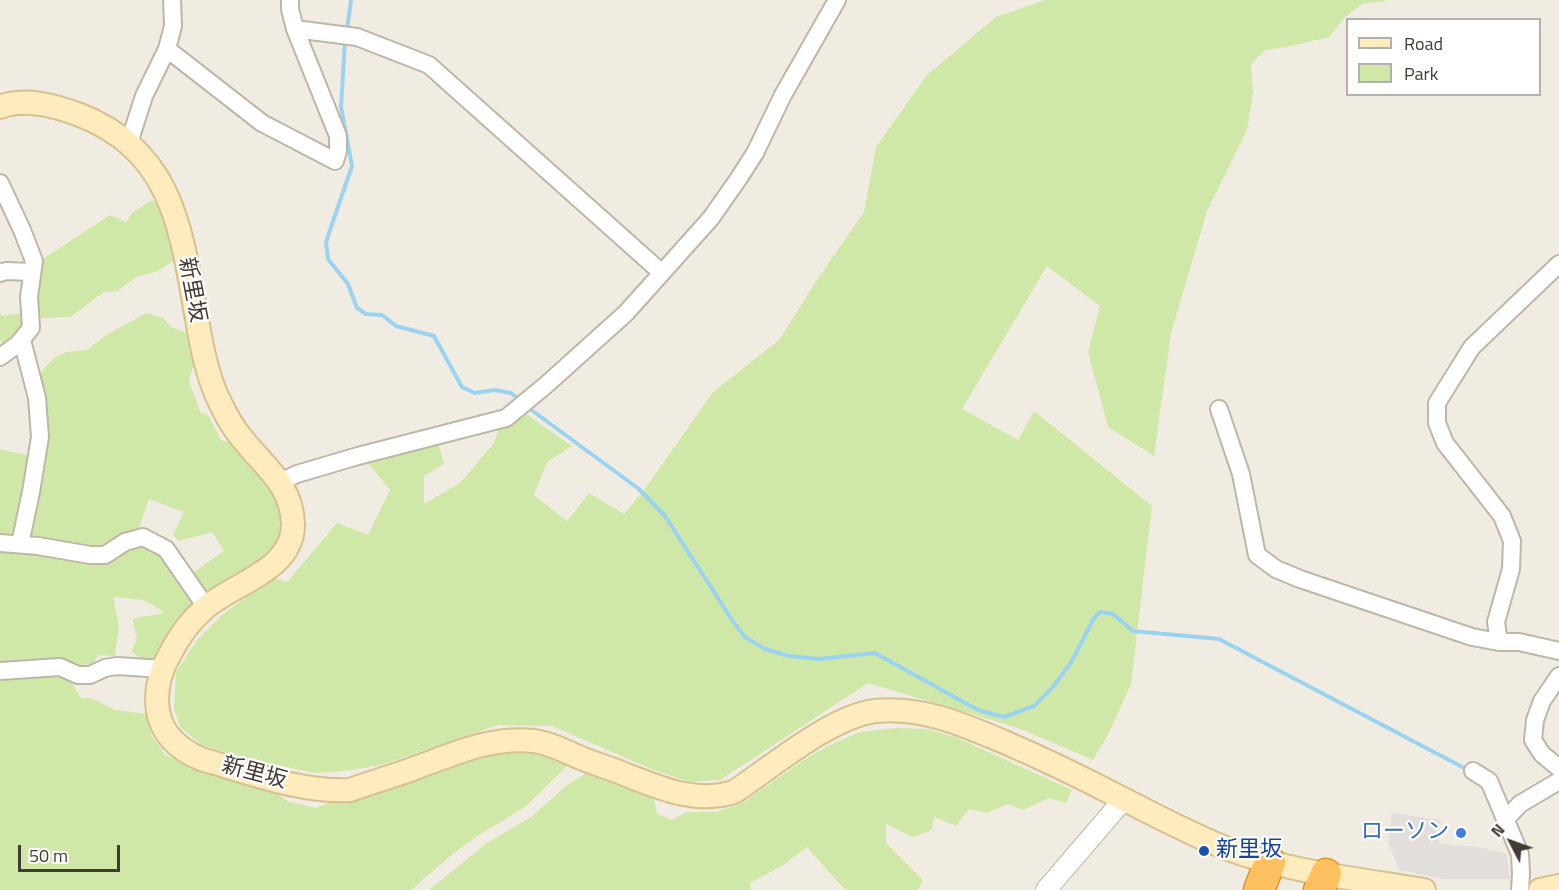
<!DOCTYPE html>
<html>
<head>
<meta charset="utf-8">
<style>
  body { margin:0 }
  #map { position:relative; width:1559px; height:890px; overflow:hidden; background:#f1ece1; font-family:"Titillium Web",sans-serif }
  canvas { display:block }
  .legend { position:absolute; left:1346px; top:18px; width:195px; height:78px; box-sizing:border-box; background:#fff; border:2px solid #b4b1ad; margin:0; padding:8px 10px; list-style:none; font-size:18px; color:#433b32 }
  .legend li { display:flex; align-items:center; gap:12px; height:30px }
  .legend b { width:30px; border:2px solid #b4b1ad }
  .north { position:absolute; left:1481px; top:812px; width:60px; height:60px; -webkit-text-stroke:4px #fff; paint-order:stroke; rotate:311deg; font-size:16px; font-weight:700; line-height:24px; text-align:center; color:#433b32 }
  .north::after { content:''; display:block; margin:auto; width:21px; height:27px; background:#433b32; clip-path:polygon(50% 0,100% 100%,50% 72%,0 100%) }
  .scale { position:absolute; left:18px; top:845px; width:102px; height:27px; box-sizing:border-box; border:3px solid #433b32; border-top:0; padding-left:8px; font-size:18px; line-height:21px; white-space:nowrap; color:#433b32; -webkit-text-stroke:4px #fff; paint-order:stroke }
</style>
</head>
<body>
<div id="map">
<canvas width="1559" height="890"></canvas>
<ul class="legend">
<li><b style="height:8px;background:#ffecbe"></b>Road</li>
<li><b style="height:16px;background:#cfe8a8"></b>Park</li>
</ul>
<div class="north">N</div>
<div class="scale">50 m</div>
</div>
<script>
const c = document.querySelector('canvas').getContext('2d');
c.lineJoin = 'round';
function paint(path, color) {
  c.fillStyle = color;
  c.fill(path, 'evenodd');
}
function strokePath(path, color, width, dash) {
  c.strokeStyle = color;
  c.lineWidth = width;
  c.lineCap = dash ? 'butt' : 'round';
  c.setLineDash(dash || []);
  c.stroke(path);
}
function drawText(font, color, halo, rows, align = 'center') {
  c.font = font + ' "Titillium Web","Noto Sans JP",sans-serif';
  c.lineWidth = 4.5;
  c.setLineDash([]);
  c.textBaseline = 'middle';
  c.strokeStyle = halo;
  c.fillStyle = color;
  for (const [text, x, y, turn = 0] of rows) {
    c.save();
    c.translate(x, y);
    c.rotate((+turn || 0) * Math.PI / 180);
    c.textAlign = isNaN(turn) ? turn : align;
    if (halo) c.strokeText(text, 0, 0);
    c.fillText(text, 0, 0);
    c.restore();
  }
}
paint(new Path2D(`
  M 1045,0 L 1390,0 L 1362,4 L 1345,17 L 1329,37 L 1287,47 L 1265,50 L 1251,64 L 1253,93 L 1247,130 L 1207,211 L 1171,333 L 1154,456 L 1108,427 L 1088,352 L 1100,306 L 1047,266 L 962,409 L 1018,440 L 1034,411 L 1152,506 L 1131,684 L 1110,731 L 1093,760 L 1018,728 L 868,683 L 720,780 L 690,782 L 654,770 L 552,726 L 498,725 L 381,765 L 344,771 L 314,773 L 241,757 L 202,745 L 181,728 L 174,709 L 176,672 L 197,640 L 223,614 L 274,578 L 287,582 L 337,523 L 368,535 L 390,490 L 367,462 L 438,442 L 444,464 L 424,476 L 424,504 L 460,483 L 494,443 L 499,428 L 526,414 L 572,446 L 547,462 L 534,495 L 567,521 L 589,493 L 624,514 L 647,486 L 713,392 L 779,340 L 821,274 L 864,212 L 876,147 L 927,75 L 996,17 Z
  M 152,200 C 167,209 171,243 175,260 L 156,272 L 138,276 L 117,291 L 104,292 L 70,317 L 40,318 L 35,305 L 36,289 L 43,259 L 110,215 L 126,222 L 132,213 Z
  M 0,313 L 2,316 L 22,313 L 26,325 L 5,346 L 0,340 Z
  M 147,313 L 163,318 L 172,328 L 188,333 L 195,359 L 189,381 L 201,413 L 208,415 L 221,440 L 238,444 L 259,472 L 284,510 L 284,531 L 270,556 L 204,596 L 188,576 L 224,551 L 212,532 L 179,541 L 173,535 L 184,512 L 149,499 L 137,533 L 105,549 L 25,539 L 39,375 C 57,353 60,352 87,350 C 105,334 125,324 147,313 Z
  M 0,449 L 34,457 L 17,537 L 0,536 Z
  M 143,542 L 161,553 L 187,591 L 195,608 L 173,626 L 157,658 L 140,658 L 131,651 L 137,640 L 133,620 L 138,617 L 160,614 L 163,611 L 144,600 L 113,597 L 119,625 L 115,656 L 98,655 L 94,664 L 77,665 L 70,680 L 81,698 L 91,698 L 115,710 L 148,714 L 150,733 L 165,755 L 213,775 L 266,785 L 287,801 L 316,808 L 341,798 L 485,748 L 546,752 L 568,765 L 525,807 L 479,835 L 455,852 L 411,890 L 0,890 L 0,549 L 84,560 Z
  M 896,728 L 927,729 L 955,737 L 1072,790 L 1066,803 L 1049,798 L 1023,810 L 1008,804 L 987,813 L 969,809 L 956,826 L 934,817 L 932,830 L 913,837 L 886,824 L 886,843 L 923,880 L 918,890 L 846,890 L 836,880 L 807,847 L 782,866 L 750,883 L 751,890 L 429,890 L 487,843 L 531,817 L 567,785 L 592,770 L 654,798 L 657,814 L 672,820 L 687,812 L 715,812 L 741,804 L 804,760 L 828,746 L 860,732 Z`), '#cfe8a8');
paint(new Path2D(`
  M 1392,813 L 1441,820 L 1439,844 L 1478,847 L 1507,854 L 1510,879 L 1443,879 L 1399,870 L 1388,841 Z`), '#e1dedb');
strokePath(new Path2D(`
  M 347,30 L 351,0
  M 345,40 L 341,107 L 352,166 L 326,242 L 328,259 L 348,284 L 357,308 L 366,314 L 382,315 L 396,326 L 434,336 L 462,387 L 475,393 L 495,390 L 511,393 L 521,401
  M 526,406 L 639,489 L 665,516 L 732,620 L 745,637 L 765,649 L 789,656 L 818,659 L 875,653 L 978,710 L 1004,717 L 1034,706 L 1053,687 L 1072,661 L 1094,618 L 1100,612 L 1113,614 L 1133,631 L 1219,639 L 1468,770`), '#9ad3f1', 4);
const minor = new Path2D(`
  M 295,29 L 357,37 L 429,65 L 662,273
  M 167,49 L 262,123 L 335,161 L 338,151 L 338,136 L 295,29 L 290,9 L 290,0
  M 129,143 L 144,96 L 167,49 L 173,26 L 172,0
  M 0,183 L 22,230 L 34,261 L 29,297 L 31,328 L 18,344 L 0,357
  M 1559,264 L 1472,347 L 1437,403 L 1437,423 L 1445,443 L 1502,516 L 1512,541 L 1511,569 L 1496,622 L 1499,642 L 1519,642 L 1559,651
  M 0,273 L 6,271 L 32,272
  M 1219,409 L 1241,474 L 1257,555 L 1276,569 L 1300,579 L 1472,637 L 1499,642
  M 280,482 L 297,474 L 358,456 L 506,418 L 546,385 L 626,313 L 711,218 L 739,178 L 755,153 L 783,95 L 837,0
  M 0,543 L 38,546 L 90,555 L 105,555 L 125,542 L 143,537 L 166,549 L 206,607
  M 20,544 L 31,492 L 40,437 L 37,398 L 22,340
  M 0,671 L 60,667 L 78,675 L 90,675 L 105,668 L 117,666 L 163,669
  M 1559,676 L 1542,701 L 1535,720 L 1533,740 L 1542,754 L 1559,768
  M 1473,771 L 1489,781 L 1520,854 L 1521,874 L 1520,890
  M 1506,819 L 1520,804 L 1559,781`);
const tertiary = new Path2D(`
  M 1046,890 L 1124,799`);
const secondary = new Path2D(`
  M 0,107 C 25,97 56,106 80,115 C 174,152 181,231 197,319 C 201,344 206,370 216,394 C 223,409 230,424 241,437 C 263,466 292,484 293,524 C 294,570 234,583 205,608 C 190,621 179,636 170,654 C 160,671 155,691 158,711 C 162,735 180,750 201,759 C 247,772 302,793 350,790 C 372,782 394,776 415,768 C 454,754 492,736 534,741 C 551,743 566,752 581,758 C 595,764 610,768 624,774 C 660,788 695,804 734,792 C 772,767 830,717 875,711 C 920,706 962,724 1002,741 C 1044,759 1085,779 1125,800 C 1159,817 1192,835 1228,849 C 1290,872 1358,879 1424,890
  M 1540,890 L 1559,886`);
const motorway = new Path2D(`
  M 1259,890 L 1270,862
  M 1319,890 L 1326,874`);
strokePath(minor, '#c0b6a7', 20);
strokePath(tertiary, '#c0b6a7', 22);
strokePath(secondary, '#d6c091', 26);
strokePath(motorway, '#e1942c', 33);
strokePath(minor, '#fff', 16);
strokePath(tertiary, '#fff', 20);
strokePath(secondary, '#ffecbe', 22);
strokePath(motorway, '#ffc15f', 30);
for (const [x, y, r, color] of [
  [1461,833,6,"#3f7fe0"],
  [1204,851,6,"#1a4fb4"]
]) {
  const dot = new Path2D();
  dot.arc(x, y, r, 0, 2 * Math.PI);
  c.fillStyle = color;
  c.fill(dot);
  strokePath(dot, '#fff', 2);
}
drawText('22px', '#433b32', '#fff', [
  ["新里坂",191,290,79],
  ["新里坂",254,774,15]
]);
drawText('22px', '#366cbe', '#fff', [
  ["ローソン",1449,833]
], 'right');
drawText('22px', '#164399', '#fff', [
  ["新里坂",1216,851]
], 'left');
</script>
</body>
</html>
